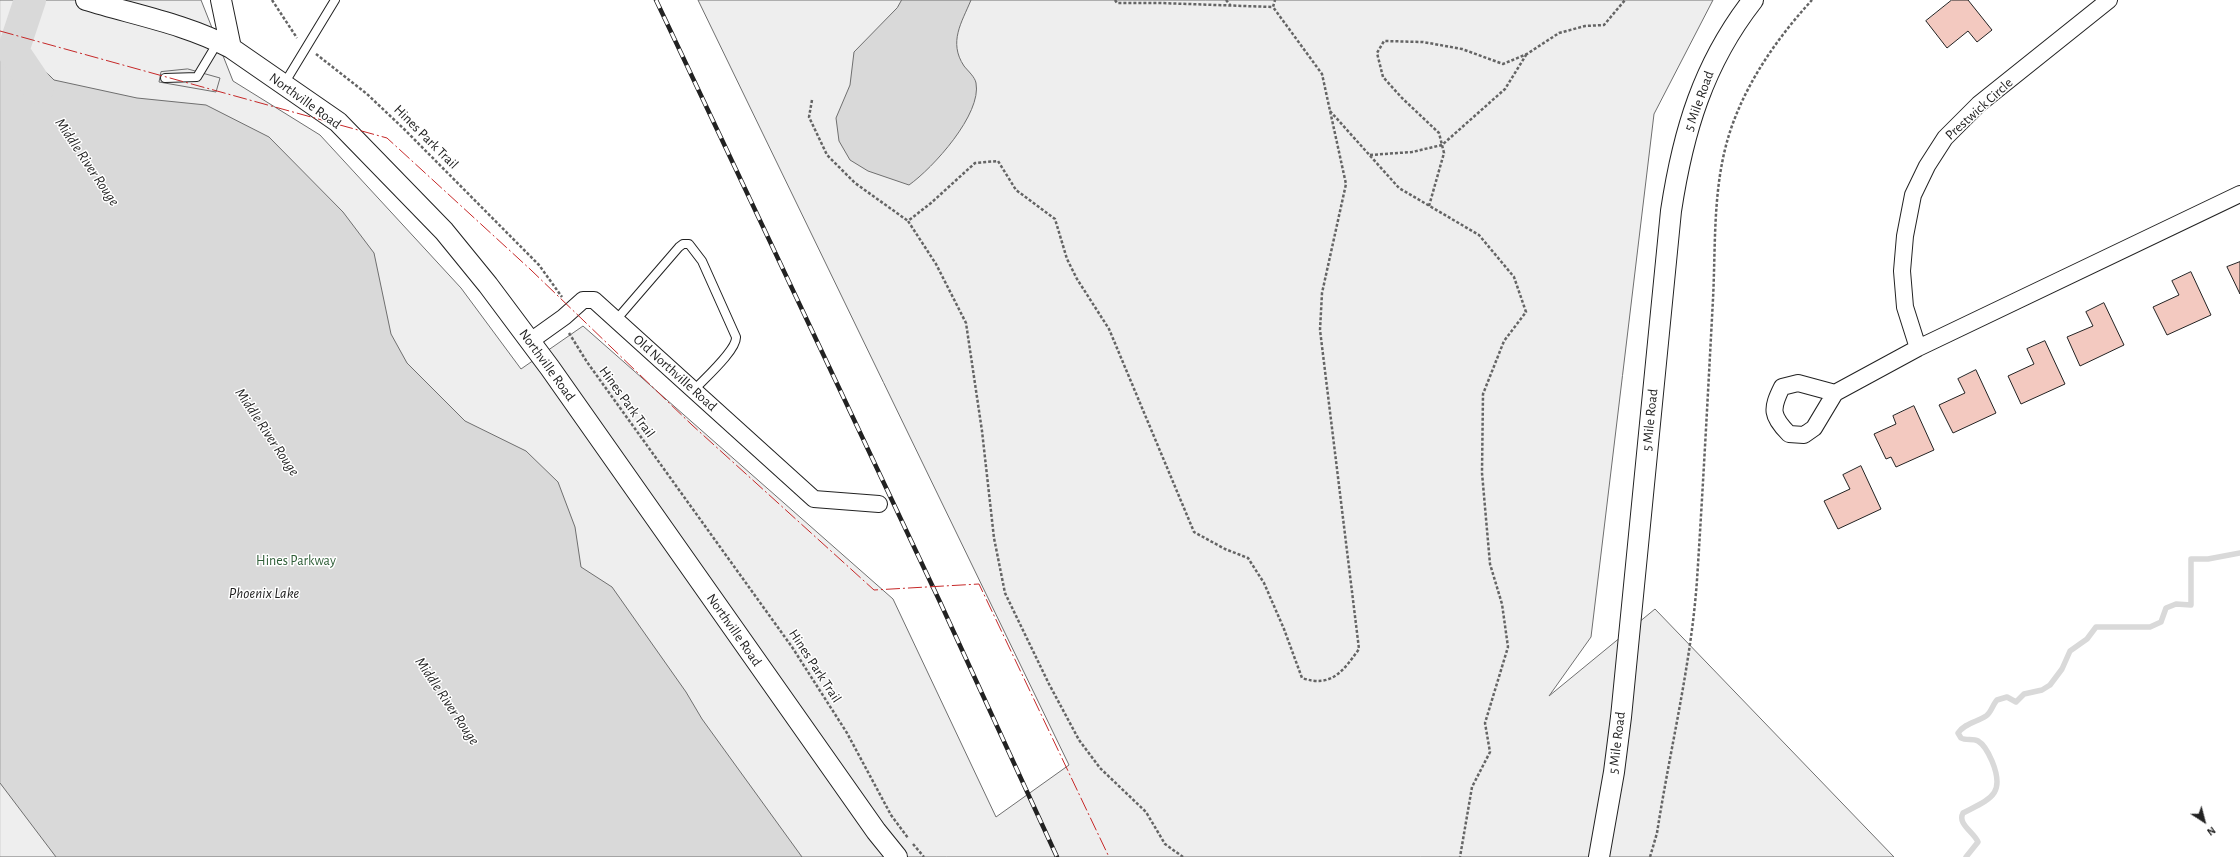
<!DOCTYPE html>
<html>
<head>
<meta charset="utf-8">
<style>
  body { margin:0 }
  #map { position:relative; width:2240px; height:857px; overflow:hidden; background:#fff; font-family:"Alegreya Sans",sans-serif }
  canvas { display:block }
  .north { position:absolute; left:2184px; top:801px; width:40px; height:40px; -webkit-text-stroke:3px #fff; paint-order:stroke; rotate:144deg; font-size:11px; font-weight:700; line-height:16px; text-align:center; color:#222 }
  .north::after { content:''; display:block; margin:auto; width:14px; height:18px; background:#222; clip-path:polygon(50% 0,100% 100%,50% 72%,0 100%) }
</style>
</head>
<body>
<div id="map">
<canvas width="2240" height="857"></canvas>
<div class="north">N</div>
</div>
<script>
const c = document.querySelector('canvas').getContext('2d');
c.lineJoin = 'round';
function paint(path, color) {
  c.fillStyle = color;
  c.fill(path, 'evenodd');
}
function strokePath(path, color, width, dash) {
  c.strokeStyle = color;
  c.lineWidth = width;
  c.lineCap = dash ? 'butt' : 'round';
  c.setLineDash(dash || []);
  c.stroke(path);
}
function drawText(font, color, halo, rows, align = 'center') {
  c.font = font + ' "Alegreya Sans",sans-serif';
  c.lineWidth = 3;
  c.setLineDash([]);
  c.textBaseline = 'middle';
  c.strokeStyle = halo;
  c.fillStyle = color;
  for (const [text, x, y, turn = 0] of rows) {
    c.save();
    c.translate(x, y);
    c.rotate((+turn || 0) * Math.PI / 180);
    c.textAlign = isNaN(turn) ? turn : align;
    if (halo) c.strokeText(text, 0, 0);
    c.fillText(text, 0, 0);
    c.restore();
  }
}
const green = new Path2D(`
  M 0,0 L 201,0 L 233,81 L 320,135 L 461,288 L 521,369 L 583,326 L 893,599 L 996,817 L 1069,765 L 698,0 L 1713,0 L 1654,114 L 1591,637 L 1549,696 L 1655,609 L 1894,857 L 0,857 Z`);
paint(green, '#eee');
strokePath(green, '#6f6f6f', 1);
const parking = new Path2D(`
  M 188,69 L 220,78 L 216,92 L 159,82 L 161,72 Z`);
paint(parking, '#ededed');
strokePath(parking, '#6f6f6f', 1);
const water = new Path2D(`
  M 902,0 L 971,0 C 962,22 948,42 964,66 C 968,71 975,77 976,83 C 982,114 933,168 909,185 L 868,171 L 850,160 L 839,141 L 836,118 L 850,85 L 854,52 L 897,8 Z
  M 0,47 L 32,58 L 54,80 L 137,98 L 206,105 L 269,137 L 343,212 L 374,253 L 391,334 L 407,363 L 465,421 L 526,451 L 558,482 L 575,527 L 581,567 L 612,587 L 686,692 L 702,719 L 802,857 L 56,857 L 0,783 Z`);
paint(water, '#d9d9d9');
strokePath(water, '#6f6f6f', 1);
strokePath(new Path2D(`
  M 1966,857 L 1978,842 C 1974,832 1957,824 1963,813 C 1990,799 2006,795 1992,761 C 1989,754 1985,745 1978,741 C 1973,738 1966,741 1961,738 L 1958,733 C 1965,723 1977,722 1986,716 C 1991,713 1993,704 1997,700 L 2007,697 L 2016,702 L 2024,694 L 2042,690 L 2050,685 L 2062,669 L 2070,651 L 2087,639 L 2096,627 L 2150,627 L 2161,622 L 2166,608 L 2176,604 L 2191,605 L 2191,559 L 2208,559 L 2240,553`), '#d9d9d9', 5.5);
strokePath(new Path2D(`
  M 30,0 L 13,51 L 38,88`), '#d9d9d9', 32);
const building = new Path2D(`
  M 1952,0 L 1968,0 L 1992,30 L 1977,42 L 1968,31 L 1947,48 L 1926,21 Z
  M 2240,262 L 2240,294 L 2227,267 Z
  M 2191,272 L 2211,315 L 2167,335 L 2153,307 L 2179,295 L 2172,281 Z
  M 2104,303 L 2124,345 L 2080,366 L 2067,337 L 2093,326 L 2086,312 Z
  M 2045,341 L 2065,384 L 2021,404 L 2008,376 L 2034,364 L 2027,349 Z
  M 1976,370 L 1996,413 L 1953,433 L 1939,405 L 1965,393 L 1958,379 Z
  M 1914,406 L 1934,450 L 1896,467 L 1891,457 L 1886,459 L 1874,434 L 1896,424 L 1893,416 Z
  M 1861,466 L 1881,509 L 1838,529 L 1824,501 L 1850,489 L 1843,475 Z`);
paint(building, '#f3c9c0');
strokePath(building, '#222', 1);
const service = new Path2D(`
  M 165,78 L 197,77 L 218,42
  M 284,84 L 335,0
  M 616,320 L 679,247 L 683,244 L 689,244 L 702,261 L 736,337 C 737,350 704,379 694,390`);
const minor = new Path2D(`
  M 529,342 L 564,317 L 583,300 L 594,300 L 814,499 L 879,504
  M 1918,348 L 1905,307 L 1902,271 L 1905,236 L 1913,195 L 1927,166 L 1945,138 L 1979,104 L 2109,0
  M 1835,393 L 1798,383 L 1782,387 C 1771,409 1771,416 1789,434 L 1804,435 L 1814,428 L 1835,393 L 1918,348 L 2240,194`);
const tertiary = new Path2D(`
  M 86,0 C 135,15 186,24 231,48 L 338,122 L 444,231 L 488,285 L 550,368 L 876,831 L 897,857
  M 221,0 L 231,48
  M 1599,857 L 1614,772 L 1621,717 L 1671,211 C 1683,132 1703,64 1753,0`);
strokePath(service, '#222', 10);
strokePath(minor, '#222', 18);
strokePath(tertiary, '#222', 22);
strokePath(new Path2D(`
  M 272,0 L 297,38
  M 1115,0 L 1117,3 L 1160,3 L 1273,7 L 1275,0
  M 1226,0 L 1230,5
  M 316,54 L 367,94 L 404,129 L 539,265 L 562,297
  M 812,100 L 809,117 L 827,155 L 855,183 L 908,221
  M 1330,111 L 1399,188 L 1479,235 L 1514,277 L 1526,312 L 1504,341 L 1483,394 L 1482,473 L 1490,564 L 1502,604 L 1508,647 L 1485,723 L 1490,752 L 1472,787 L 1460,857
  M 1370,155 L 1412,152 L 1442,145 L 1505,89 L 1526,55
  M 1429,206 L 1444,153 L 1439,133 L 1402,98 L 1383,77 L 1377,53 L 1384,41 L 1423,42 L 1462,49 L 1503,64 L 1527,54 L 1559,33 L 1585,26 L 1604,25 L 1625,0
  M 569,333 L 587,362 L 792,647 L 847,733 L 891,815 L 908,838
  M 913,844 L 924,857
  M 1183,857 L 1165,844 L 1146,812 L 1100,768 L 1079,740 L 1049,684 L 1005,593 L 994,538 L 982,431 L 966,323 L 936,264 L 908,221 L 931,203 L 975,163 L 998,161 L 1016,190 L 1055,219 L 1067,259 L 1077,279 L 1109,329 L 1194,532 L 1225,549 L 1248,558 L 1264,583 L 1284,629 L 1302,678 C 1332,688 1343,671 1359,649 L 1320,330 L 1322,293 L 1346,184 L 1322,74 L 1273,7
  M 1650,857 L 1657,833 C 1670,749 1691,665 1697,580 C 1703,487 1708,393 1713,299 C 1716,240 1712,180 1733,123 C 1750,77 1779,36 1812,0`), '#646464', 2.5, [3, 2]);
strokePath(service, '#fff', 8);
strokePath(minor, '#fff', 16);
strokePath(tertiary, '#fff', 20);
const rail = new Path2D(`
  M 656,0 L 940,602 L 1057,857`);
strokePath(rail, '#222', 4.5);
strokePath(rail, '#fff', 3, [9]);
strokePath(new Path2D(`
  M 0,31 L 387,138 L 531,270 L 692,425 L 874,590 L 979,584 L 1109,857`), '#c62828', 1, [14, 3, 2, 3]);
drawText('14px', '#222', '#fff', [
  ["Northville Road",305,101,36],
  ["5 Mile Road",1699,101,-70],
  ["Prestwick Circle",1979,109,-42],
  ["Hines Park Trail",426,137,45],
  ["Northville Road",547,365,54],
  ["Old Northville Road",675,373,42],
  ["Hines Park Trail",627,402,54],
  ["5 Mile Road",1650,420,-84],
  ["Northville Road",734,630,55],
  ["Hines Park Trail",815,666,57],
  ["5 Mile Road",1617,743,-83]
]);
drawText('14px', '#2f5e38', '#fff', [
  ["Hines Parkway",296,561]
]);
drawText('italic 15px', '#222', '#fff', [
  ["Middle River Rouge",87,162,56],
  ["Middle River Rouge",267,432,56],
  ["Phoenix Lake",264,593],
  ["Middle River Rouge",447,701,56]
]);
</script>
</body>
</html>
